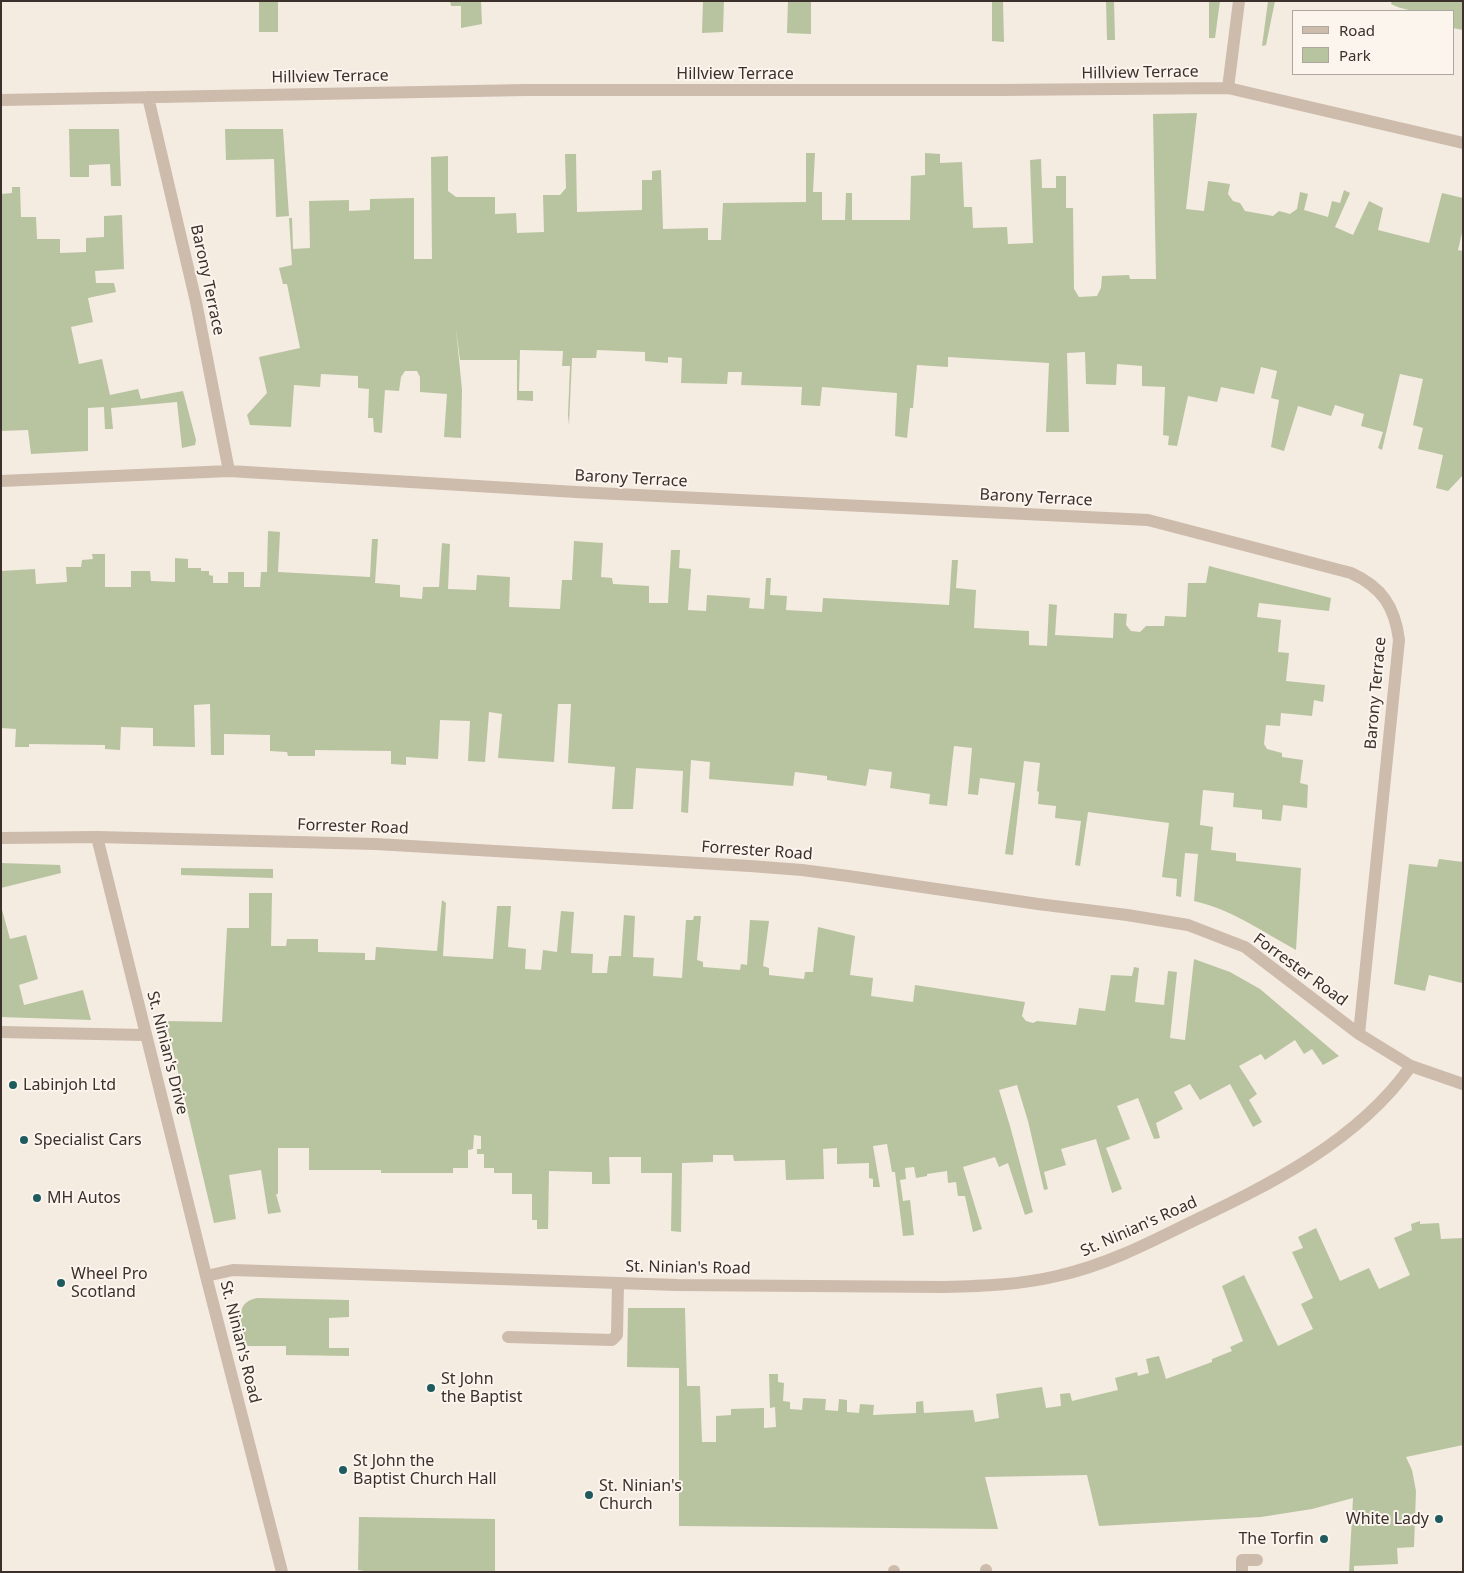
<!DOCTYPE html>
<html>
<head>
<meta charset="utf-8">
<style>
  body { margin:0 }
  #map { position:relative; width:1464px; height:1573px; overflow:hidden; background:#f4ebe1; font-family:"Noto Sans",sans-serif }
  canvas { display:block }
  .frame { position:absolute; inset:0; border:2px solid #3b302b; pointer-events:none }
  .legend { position:absolute; left:1292px; top:10px; width:162px; height:65px; box-sizing:border-box; background:#fbf5ee; border:1px solid #aea6a0; margin:0; padding:6px 9px; list-style:none; font-size:15px; color:#3b302b }
  .legend li { display:flex; align-items:center; gap:10px; height:25px }
  .legend b { width:25px; border:1px solid #aea6a0 }
</style>
</head>
<body>
<div id="map">
<canvas width="1464" height="1573"></canvas>
<div class="frame"></div>
<ul class="legend">
<li><b style="height:6px;background:#cdbbac"></b>Road</li>
<li><b style="height:14px;background:#b8c4a0"></b>Park</li>
</ul>
</div>
<script>
const c = document.querySelector('canvas').getContext('2d');
c.lineJoin = 'round';
function paint(path, color) {
  c.fillStyle = color;
  c.fill(path, 'evenodd');
}
function strokePath(path, color, width, dash) {
  c.strokeStyle = color;
  c.lineWidth = width;
  c.lineCap = dash ? 'butt' : 'round';
  c.setLineDash(dash || []);
  c.stroke(path);
}
function drawText(font, color, halo, rows, align = 'center') {
  c.font = font + ' "Noto Sans",sans-serif';
  c.lineWidth = 4;
  c.setLineDash([]);
  c.textBaseline = 'middle';
  c.strokeStyle = halo;
  c.fillStyle = color;
  for (const [text, x, y, turn = 0] of rows) {
    c.save();
    c.translate(x, y);
    c.rotate((+turn || 0) * Math.PI / 180);
    c.textAlign = isNaN(turn) ? turn : align;
    if (halo) c.strokeText(text, 0, 0);
    c.fillText(text, 0, 0);
    c.restore();
  }
}
paint(new Path2D(`
  M 259,1 L 278,1 L 278,32 L 259,32 Z
  M 450,1 L 481,1 L 482,24 L 461,28 L 461,6 L 451,6 Z
  M 703,1 L 724,1 L 723,32 L 702,33 Z
  M 788,1 L 811,1 L 811,34 L 787,33 Z
  M 992,1 L 1003,1 L 1004,42 L 992,41 Z
  M 1106,1 L 1114,1 L 1115,40 L 1107,40 Z
  M 1209,1 L 1220,1 L 1215,38 L 1209,38 Z
  M 1268,1 L 1275,1 L 1266,45 L 1262,46 Z
  M 1392,1 L 1463,1 L 1463,30 L 1453,28 L 1453,11 C 1433,11 1409,14 1391,4 Z
  M 1197,113 L 1186,209 L 1204,211 L 1208,181 L 1230,184 L 1228,194 L 1233,201 L 1240,203 L 1245,211 L 1273,216 L 1279,211 L 1290,214 L 1297,209 L 1300,192 L 1308,194 L 1304,210 L 1328,217 L 1332,201 L 1340,203 L 1344,190 L 1350,193 L 1335,227 L 1353,235 L 1369,201 L 1383,208 L 1378,230 L 1429,243 L 1442,193 L 1463,198 L 1463,229 L 1458,250 L 1463,251 L 1463,475 L 1448,491 L 1436,488 L 1443,455 L 1418,449 L 1423,428 L 1413,425 L 1423,379 L 1400,374 L 1382,450 L 1378,448 L 1383,432 L 1361,426 L 1364,414 L 1335,405 L 1331,416 L 1298,406 L 1284,451 L 1271,447 L 1279,400 L 1271,398 L 1277,371 L 1261,367 L 1254,394 L 1221,387 L 1217,402 L 1188,396 L 1177,446 L 1168,445 L 1169,436 L 1163,435 L 1165,387 L 1142,386 L 1142,366 L 1117,364 L 1116,385 L 1086,384 L 1085,352 L 1067,353 L 1069,432 L 1046,432 L 1049,363 L 948,357 L 948,367 L 917,365 L 913,408 L 910,408 L 907,438 L 895,436 L 897,393 L 822,387 L 820,406 L 801,405 L 802,387 L 741,385 L 742,372 L 728,372 L 727,384 L 681,383 L 682,358 L 668,357 L 668,363 L 645,361 L 645,352 L 597,350 L 596,358 L 572,358 L 569,425 L 568,415 L 570,366 L 562,366 L 563,351 L 520,350 L 519,391 L 533,391 L 533,401 L 517,400 L 517,360 L 460,360 L 456,329 L 462,390 L 461,438 L 444,437 L 447,394 L 420,392 L 420,377 L 417,371 L 405,371 L 401,377 L 399,391 L 385,390 L 382,433 L 374,432 L 373,418 L 368,418 L 369,389 L 358,388 L 358,376 L 321,374 L 320,387 L 294,385 L 291,427 L 250,425 L 247,415 L 267,393 L 259,357 L 300,348 L 287,284 L 283,284 L 279,268 L 292,265 L 289,218 L 292,218 L 293,249 L 310,248 L 309,201 L 349,200 L 349,211 L 370,210 L 370,199 L 414,198 L 414,259 L 432,259 L 431,157 L 448,156 L 448,191 L 456,197 L 495,197 L 495,214 L 516,213 L 517,233 L 544,232 L 543,195 L 560,195 L 566,188 L 565,154 L 576,154 L 577,212 L 642,210 L 642,180 L 652,180 L 652,171 L 661,170 L 663,229 L 708,228 L 708,240 L 721,240 L 723,203 L 806,202 L 806,153 L 815,153 L 813,192 L 822,192 L 822,220 L 845,220 L 846,193 L 852,193 L 852,220 L 910,220 L 911,176 L 925,175 L 925,153 L 940,154 L 940,163 L 962,162 L 964,207 L 972,207 L 973,228 L 1007,227 L 1008,244 L 1033,243 L 1030,160 L 1041,159 L 1042,188 L 1056,188 L 1056,176 L 1066,176 L 1066,208 L 1073,208 L 1074,289 L 1079,297 L 1097,296 L 1101,288 L 1102,276 L 1129,275 L 1130,279 L 1156,279 L 1153,114 Z
  M 69,129 L 119,129 L 121,186 L 111,186 L 110,164 L 89,165 L 89,177 L 70,177 Z
  M 225,129 L 283,129 L 289,216 L 276,217 L 274,159 L 226,160 Z
  M 12,187 L 20,187 L 21,217 L 36,217 L 37,239 L 60,239 L 60,253 L 86,252 L 86,238 L 104,237 L 104,216 L 122,215 L 124,269 L 95,271 L 96,283 L 114,283 L 116,292 L 88,298 L 93,322 L 71,327 L 79,364 L 102,359 L 110,395 L 138,389 L 141,399 L 183,391 L 196,440 L 195,445 L 182,448 L 177,402 L 111,408 L 113,429 L 105,429 L 104,407 L 88,408 L 88,451 L 31,454 L 28,430 L 1,431 L 1,194 L 12,193 Z
  M 268,531 L 280,532 L 278,572 L 370,577 L 372,539 L 378,539 L 375,583 L 400,585 L 400,597 L 422,599 L 423,587 L 439,587 L 442,543 L 450,544 L 448,589 L 476,590 L 477,575 L 510,577 L 509,607 L 560,609 L 562,580 L 572,580 L 574,541 L 603,543 L 601,577 L 612,578 L 613,584 L 649,586 L 649,603 L 668,603 L 671,550 L 680,550 L 679,568 L 691,569 L 688,610 L 706,611 L 707,595 L 750,598 L 749,608 L 764,609 L 766,578 L 771,578 L 770,595 L 787,596 L 786,610 L 822,612 L 823,598 L 949,605 L 952,560 L 958,560 L 956,588 L 976,590 L 974,628 L 1029,631 L 1029,645 L 1047,646 L 1049,604 L 1057,605 L 1055,635 L 1113,638 L 1114,613 L 1127,614 L 1126,625 L 1131,631 L 1140,632 L 1146,626 L 1164,626 L 1165,616 L 1186,617 L 1188,583 L 1206,583 L 1209,566 L 1331,598 L 1329,611 L 1259,603 L 1257,617 L 1281,620 L 1278,652 L 1289,653 L 1286,681 L 1325,685 L 1323,702 L 1314,700 L 1312,716 L 1281,713 L 1280,726 L 1266,725 L 1264,744 L 1267,749 L 1282,753 L 1282,757 L 1303,760 L 1300,783 L 1308,785 L 1307,808 L 1283,805 L 1281,821 L 1262,819 L 1262,810 L 1233,807 L 1234,793 L 1203,790 L 1200,825 L 1213,827 L 1211,850 L 1236,853 L 1236,861 L 1301,868 L 1296,950 C 1263,932 1231,909 1194,901 L 1198,854 L 1185,853 L 1181,897 L 1176,896 L 1177,879 L 1162,877 L 1169,823 L 1088,812 L 1080,866 L 1075,865 L 1081,821 L 1055,818 L 1056,806 L 1038,804 L 1039,792 L 1037,791 L 1040,763 L 1024,761 L 1013,855 L 1005,854 L 1015,783 L 980,778 L 978,795 L 968,794 L 972,748 L 954,746 L 947,806 L 929,804 L 930,794 L 890,788 L 892,772 L 869,769 L 866,786 L 827,780 L 827,776 L 795,772 L 793,786 L 709,779 L 710,762 L 691,760 L 688,813 L 681,812 L 683,771 L 636,768 L 633,809 L 612,809 L 615,767 L 568,763 L 571,704 L 558,704 L 554,762 L 498,758 L 502,714 L 489,712 L 485,762 L 468,761 L 470,721 L 440,720 L 438,759 L 406,757 L 406,765 L 391,764 L 391,751 L 315,750 L 315,756 L 288,756 L 287,752 L 270,751 L 270,735 L 224,734 L 224,755 L 211,755 L 210,704 L 194,705 L 195,747 L 153,746 L 153,728 L 121,727 L 120,750 L 105,749 L 105,745 L 29,744 L 29,747 L 15,747 L 16,729 L 1,728 L 1,571 L 35,569 L 36,584 L 67,582 L 66,567 L 81,567 L 82,560 L 93,559 L 92,554 L 105,554 L 105,587 L 131,587 L 131,571 L 150,571 L 151,581 L 175,582 L 175,558 L 188,559 L 188,568 L 201,568 L 201,571 L 209,571 L 209,575 L 213,576 L 213,583 L 228,583 L 228,572 L 244,572 L 244,587 L 260,587 L 261,572 L 267,572 Z
  M 1439,859 L 1463,862 L 1462,983 L 1429,975 L 1425,991 L 1394,984 L 1409,864 L 1437,867 Z
  M 1,863 L 60,865 L 61,873 L 1,888 Z
  M 181,868 L 273,869 L 273,878 L 181,875 Z
  M 249,893 L 272,893 L 271,946 L 286,946 L 287,939 L 318,939 L 318,952 L 365,953 L 365,960 L 375,960 L 376,947 L 437,951 L 442,900 L 446,903 L 443,956 L 493,959 L 497,906 L 511,906 L 508,947 L 526,949 L 525,969 L 541,970 L 543,950 L 557,952 L 561,911 L 574,912 L 571,953 L 593,954 L 592,973 L 607,973 L 609,956 L 621,956 L 624,915 L 635,916 L 633,957 L 654,958 L 653,976 L 682,978 L 686,920 L 693,920 L 694,916 L 701,916 L 697,960 L 703,962 L 703,967 L 740,970 L 741,964 L 747,965 L 750,920 L 769,921 L 763,966 L 769,968 L 769,975 L 804,979 L 805,972 L 813,972 L 818,927 L 855,936 L 850,975 L 873,978 L 871,996 L 913,1002 L 915,985 L 1025,1002 L 1022,1016 L 1026,1021 L 1033,1023 L 1037,1021 L 1076,1025 L 1079,1008 L 1105,1011 L 1111,975 L 1132,976 L 1134,967 L 1139,968 L 1135,1002 L 1164,1005 L 1168,971 L 1177,972 L 1170,1038 L 1185,1040 L 1194,959 L 1230,972 L 1260,989 L 1339,1056 L 1323,1065 L 1312,1049 L 1304,1054 L 1295,1040 L 1265,1060 L 1261,1054 L 1239,1066 L 1257,1094 L 1249,1100 L 1262,1122 L 1253,1127 L 1230,1084 L 1200,1100 L 1190,1084 L 1174,1092 L 1183,1109 L 1156,1123 L 1160,1138 L 1154,1139 L 1138,1098 L 1117,1106 L 1130,1139 L 1106,1148 L 1122,1189 L 1112,1193 L 1096,1139 L 1061,1149 L 1066,1165 L 1044,1172 L 1048,1189 L 1044,1190 L 1028,1121 L 1017,1085 L 999,1090 L 1010,1126 L 1033,1212 L 1025,1215 L 1008,1163 L 999,1167 L 995,1157 L 963,1167 L 982,1229 L 973,1232 L 965,1196 L 958,1196 L 956,1182 L 948,1183 L 947,1171 L 927,1174 L 927,1176 L 916,1178 L 914,1167 L 905,1168 L 906,1179 L 900,1180 L 903,1201 L 910,1200 L 914,1235 L 903,1236 L 895,1172 L 892,1172 L 887,1144 L 873,1146 L 880,1187 L 873,1187 L 873,1179 L 869,1178 L 869,1163 L 837,1164 L 837,1148 L 823,1149 L 824,1179 L 786,1180 L 785,1160 L 734,1161 L 733,1155 L 713,1155 L 713,1162 L 682,1163 L 681,1232 L 671,1231 L 672,1173 L 641,1173 L 641,1157 L 609,1157 L 610,1184 L 592,1184 L 592,1172 L 549,1171 L 548,1229 L 537,1229 L 537,1220 L 532,1220 L 532,1194 L 512,1194 L 512,1173 L 494,1173 L 494,1168 L 484,1168 L 484,1154 L 477,1154 L 477,1149 L 481,1149 L 481,1136 L 474,1135 L 473,1149 L 468,1150 L 468,1168 L 453,1168 L 453,1173 L 381,1173 L 381,1170 L 309,1170 L 309,1148 L 278,1148 L 278,1194 L 276,1194 L 281,1212 L 268,1214 L 261,1170 L 229,1175 L 236,1219 L 214,1223 L 166,1021 L 222,1022 L 227,928 L 249,928 Z
  M 1,906 L 10,939 L 26,935 L 38,979 L 19,985 L 24,1005 L 83,990 L 91,1020 L 1,1017 Z
  M 1420,1221 L 1420,1224 L 1439,1223 L 1441,1239 L 1463,1238 L 1463,1445 L 1406,1457 L 1412,1470 L 1416,1491 L 1414,1547 L 1397,1548 L 1398,1564 L 1354,1566 L 1354,1572 L 1349,1572 L 1353,1498 L 1312,1509 L 1261,1517 L 1099,1526 L 1087,1475 L 985,1477 L 998,1529 L 679,1526 L 679,1368 L 627,1367 L 628,1308 L 685,1308 L 687,1386 L 700,1386 L 702,1442 L 716,1442 L 716,1416 L 731,1415 L 731,1409 L 764,1408 L 764,1428 L 776,1427 L 775,1407 L 770,1408 L 769,1374 L 778,1374 L 778,1382 L 784,1383 L 783,1401 L 790,1402 L 790,1409 L 802,1410 L 803,1398 L 826,1399 L 825,1410 L 838,1411 L 839,1399 L 847,1400 L 847,1412 L 859,1413 L 860,1404 L 874,1405 L 873,1415 L 916,1413 L 916,1402 L 923,1401 L 924,1413 L 973,1410 L 975,1422 L 999,1418 L 996,1394 L 1042,1387 L 1046,1408 L 1061,1406 L 1060,1394 L 1070,1393 L 1072,1401 L 1118,1390 L 1115,1378 L 1137,1372 L 1138,1376 L 1149,1373 L 1146,1359 L 1159,1356 L 1166,1379 L 1212,1362 L 1212,1359 L 1232,1351 L 1230,1347 L 1243,1341 L 1222,1286 L 1244,1275 L 1278,1346 L 1313,1329 L 1301,1304 L 1313,1298 L 1292,1252 L 1303,1248 L 1298,1237 L 1316,1228 L 1340,1281 L 1369,1268 L 1379,1289 L 1410,1275 L 1394,1238 L 1412,1230 L 1411,1224 Z
  M 257,1298 L 349,1300 L 349,1317 L 329,1318 L 329,1348 L 349,1348 L 349,1356 L 286,1355 L 286,1346 L 246,1346 C 243,1328 231,1303 257,1298 Z
  M 359,1517 L 495,1519 L 495,1572 L 371,1572 L 358,1570 Z`), '#b8c4a0');
strokePath(new Path2D(`
  M 1,1032 L 145,1035
  M 508,1337 L 612,1340 L 617,1335 L 618,1283
  M 986,1570 L 986,1572
  M 894,1571 L 894,1572
  M 1242,1572 L 1242,1560 L 1257,1560`), '#cdbbac', 12);
strokePath(new Path2D(`
  M 1228,88 L 1239,1
  M 148,97 L 196,302 L 229,471
  M 1,100 L 526,90 L 1000,90 L 1228,88 L 1463,143
  M 1,481 L 229,471 L 576,492 L 1148,520 L 1351,573 C 1382,587 1395,607 1399,640 L 1359,1034
  M 97,837 L 206,1276
  M 1,838 L 97,837 L 376,844 L 750,866 L 802,870 L 848,876 L 1038,904 L 1127,915 L 1188,925 L 1245,947 L 1359,1034 L 1411,1066 L 1463,1084
  M 282,1572 L 206,1276 L 233,1270 L 677,1285 L 944,1287 C 982,1286 1019,1285 1057,1276 C 1103,1266 1145,1245 1187,1224 C 1269,1185 1357,1142 1411,1066`), '#cdbbac', 12);
for (const [x, y, r, color] of [
  [13,1085,5,"#1f5a5e"],
  [24,1140,5,"#1f5a5e"],
  [37,1198,5,"#1f5a5e"],
  [61,1283,5,"#1f5a5e"],
  [431,1388,5,"#1f5a5e"],
  [343,1470,5,"#1f5a5e"],
  [589,1495,5,"#1f5a5e"],
  [1439,1519,5,"#1f5a5e"],
  [1324,1539,5,"#1f5a5e"]
]) {
  const dot = new Path2D();
  dot.arc(x, y, r, 0, 2 * Math.PI);
  c.fillStyle = color;
  c.fill(dot);
  strokePath(dot, '#fbf5ee', 2);
}
drawText('16px', '#3b302b', '#fbf5ee', [
  ["Hillview Terrace",1140,73,-1],
  ["Hillview Terrace",735,74],
  ["Hillview Terrace",330,77,-1],
  ["Barony Terrace",207,280,78],
  ["Barony Terrace",631,479,3],
  ["Barony Terrace",1036,498,3],
  ["Barony Terrace",1376,693,-85],
  ["Forrester Road",353,827,2],
  ["Forrester Road",757,851,4],
  ["Forrester Road",1300,970,36],
  ["St. Ninian's Drive",167,1053,76],
  ["St. Ninian's Road",1139,1227,-24],
  ["St. Ninian's Road",688,1268,1],
  ["St. Ninian's Road",240,1342,76]
]);
drawText('16px', '#3b302b', '#fbf5ee', [
  ["Labinjoh Ltd",23,1085],
  ["Specialist Cars",34,1140],
  ["MH Autos",47,1198],
  ["Wheel Pro",71,1274],
  ["Scotland",71,1292],
  ["St John",441,1379],
  ["the Baptist",441,1397],
  ["St John the",353,1461],
  ["Baptist Church Hall",353,1479],
  ["St. Ninian's",599,1486],
  ["Church",599,1504],
  ["White Lady",1429,1519,"right"],
  ["The Torfin",1314,1539,"right"]
], 'left');
</script>
</body>
</html>
